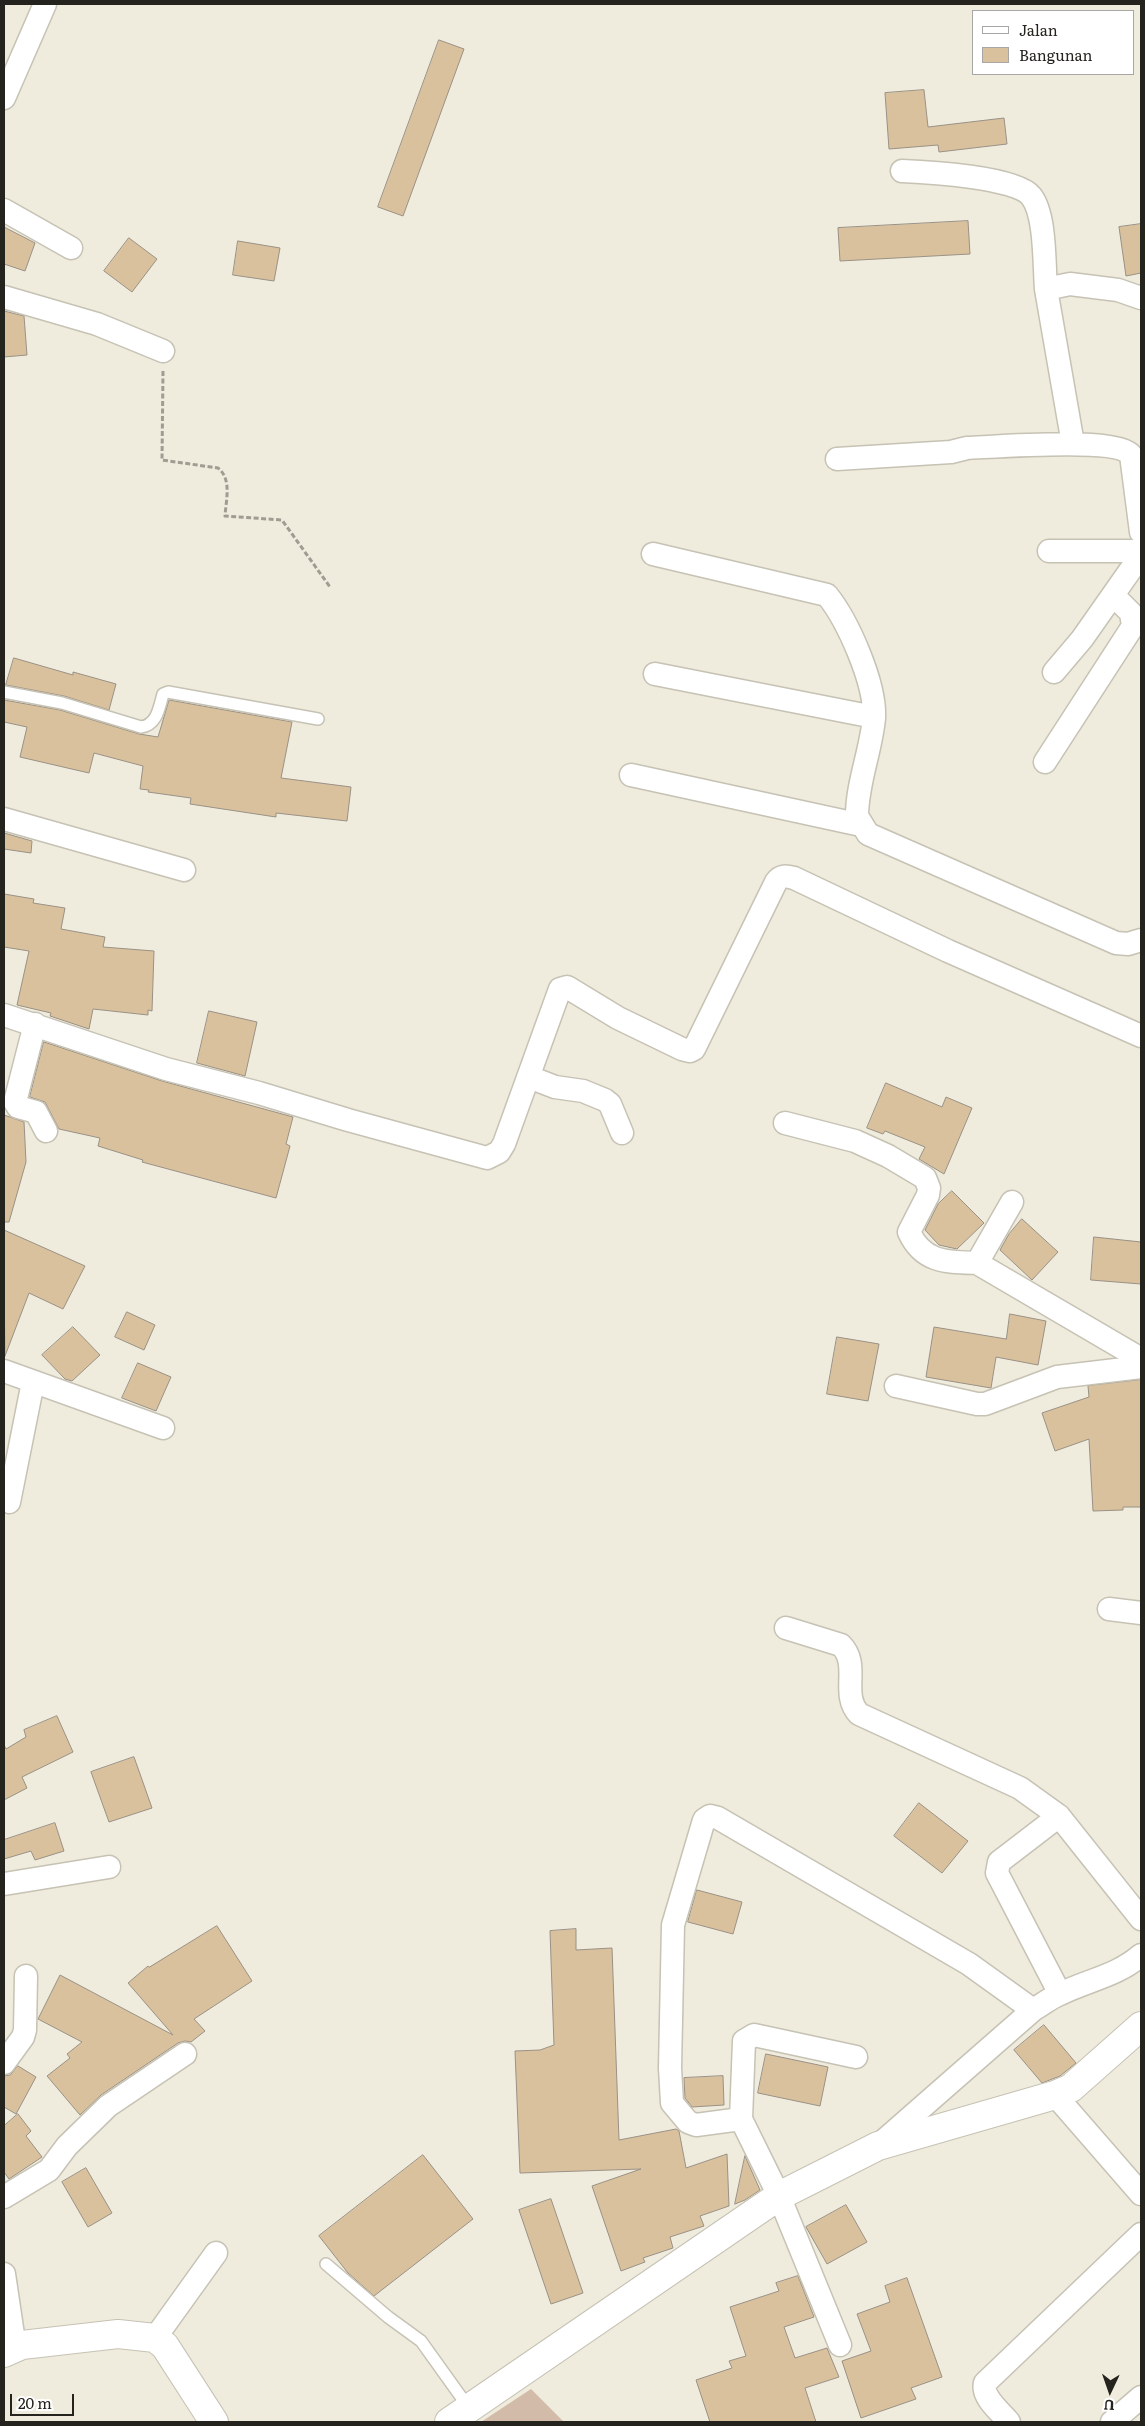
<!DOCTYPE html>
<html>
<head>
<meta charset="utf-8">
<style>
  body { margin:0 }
  #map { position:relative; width:1145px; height:2426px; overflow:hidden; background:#efebdd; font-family:Literata,serif }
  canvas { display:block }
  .frame { position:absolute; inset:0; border:5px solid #25231e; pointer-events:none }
  .legend { position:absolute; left:972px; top:10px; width:162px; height:65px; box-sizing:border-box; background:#fff; border:1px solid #a8a7a5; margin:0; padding:6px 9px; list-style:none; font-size:15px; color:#25231e }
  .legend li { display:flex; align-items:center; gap:10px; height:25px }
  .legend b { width:25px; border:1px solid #a8a7a5 }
  .north { position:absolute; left:1085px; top:2366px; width:50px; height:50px; -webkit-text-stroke:4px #fff; paint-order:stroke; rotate:183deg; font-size:14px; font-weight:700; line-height:20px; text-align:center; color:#25231e }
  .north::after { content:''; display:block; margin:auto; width:18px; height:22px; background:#25231e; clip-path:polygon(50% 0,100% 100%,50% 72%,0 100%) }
  .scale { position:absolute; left:10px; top:2394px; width:64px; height:22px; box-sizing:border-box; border:2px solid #25231e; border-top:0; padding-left:6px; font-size:15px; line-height:18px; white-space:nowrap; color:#25231e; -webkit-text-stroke:4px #fff; paint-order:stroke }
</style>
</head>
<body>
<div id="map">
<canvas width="1145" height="2426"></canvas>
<div class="frame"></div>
<ul class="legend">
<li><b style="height:6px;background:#fff"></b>Jalan</li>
<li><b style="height:14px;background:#dac19d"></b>Bangunan</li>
</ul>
<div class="north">U</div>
<div class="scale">20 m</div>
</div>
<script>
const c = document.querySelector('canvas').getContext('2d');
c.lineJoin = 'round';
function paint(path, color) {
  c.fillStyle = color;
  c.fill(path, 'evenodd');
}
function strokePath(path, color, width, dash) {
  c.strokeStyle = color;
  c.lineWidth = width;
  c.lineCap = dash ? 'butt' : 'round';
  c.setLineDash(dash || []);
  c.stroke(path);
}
paint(new Path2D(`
  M 531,2389 L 564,2422 L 481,2422 Z`), '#d2bba9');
const building = new Path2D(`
  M 439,40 L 464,49 L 403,216 L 378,207 Z
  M 924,90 L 928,127 L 1004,118 L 1007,144 L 939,152 L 938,145 L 889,149 L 885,93 Z
  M 968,221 L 970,254 L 840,261 L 838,228 Z
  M 1141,224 L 1141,273 L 1126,276 L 1119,227 Z
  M 4,227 L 35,243 L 25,271 L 4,264 Z
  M 129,238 L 157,259 L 132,292 L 104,271 Z
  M 238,241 L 280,248 L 274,281 L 233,275 Z
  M 4,311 L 24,316 L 27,355 L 4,357 Z
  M 14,658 L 73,675 L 73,672 L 116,684 L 109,710 L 64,696 L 6,685 Z
  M 4,700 L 60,710 L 139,734 L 158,737 L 169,700 L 292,722 L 281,778 L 351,787 L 347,821 L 276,813 L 276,817 L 190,804 L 191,798 L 148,792 L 149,790 L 140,789 L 143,766 L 94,753 L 89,773 L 20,757 L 27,727 L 4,722 Z
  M 4,833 L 32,841 L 31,853 L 4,849 Z
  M 4,894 L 34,899 L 33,903 L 65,908 L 61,929 L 105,937 L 103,947 L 154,951 L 152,1011 L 148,1010 L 148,1015 L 93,1009 L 89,1029 L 50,1016 L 51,1013 L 17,1005 L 29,951 L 4,947 Z
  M 209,1011 L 257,1022 L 245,1076 L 197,1063 Z
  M 44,1042 L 162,1081 L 293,1117 L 286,1144 L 290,1146 L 276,1198 L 142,1162 L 143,1160 L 98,1146 L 100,1138 L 59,1129 L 45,1102 L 30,1097 Z
  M 886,1083 L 942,1107 L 946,1097 L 972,1108 L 944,1174 L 919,1159 L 925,1147 L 885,1131 L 883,1134 L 867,1128 Z
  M 4,1115 L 24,1122 L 26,1162 L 9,1222 L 4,1222 Z
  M 952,1191 L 984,1223 L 957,1249 L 939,1245 L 925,1230 L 938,1204 Z
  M 1022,1219 L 1058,1252 L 1032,1280 L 1000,1250 L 1009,1234 Z
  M 4,1230 L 85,1266 L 63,1309 L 29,1293 L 5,1356 Z
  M 1094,1237 L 1141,1242 L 1141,1284 L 1091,1280 Z
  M 127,1312 L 155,1325 L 144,1350 L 115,1337 Z
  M 1010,1314 L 1046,1321 L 1038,1365 L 996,1357 L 991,1388 L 926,1377 L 934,1327 L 1006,1339 Z
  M 73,1327 L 100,1355 L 72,1381 L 65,1379 L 42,1355 Z
  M 837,1337 L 879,1344 L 868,1401 L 827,1394 Z
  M 138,1363 L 171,1377 L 156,1411 L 122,1398 Z
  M 1141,1380 L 1141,1507 L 1123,1507 L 1123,1510 L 1093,1511 L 1089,1439 L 1055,1451 L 1042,1413 L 1089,1397 L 1088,1386 Z
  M 57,1716 L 73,1752 L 22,1777 L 27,1788 L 4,1800 L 4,1745 L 6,1749 L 26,1737 L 24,1730 Z
  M 134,1757 L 152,1808 L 109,1822 L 91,1772 Z
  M 919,1803 L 968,1841 L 942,1873 L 894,1836 Z
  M 55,1823 L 64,1851 L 35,1860 L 31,1851 L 4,1859 L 4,1840 Z
  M 697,1890 L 742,1902 L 733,1934 L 688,1922 Z
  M 217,1926 L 252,1981 L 194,2019 L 205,2031 L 191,2042 L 185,2041 L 178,2043 L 101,2095 L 80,2115 L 47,2076 L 70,2058 L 67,2054 L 82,2042 L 38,2019 L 60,1975 L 173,2035 L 128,1983 L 148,1966 L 149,1967 Z
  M 576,1929 L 576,1950 L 612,1948 L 619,2140 L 676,2129 L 679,2131 L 686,2168 L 727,2154 L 729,2206 L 700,2216 L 704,2226 L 670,2237 L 673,2248 L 643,2258 L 645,2262 L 621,2271 L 592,2186 L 641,2169 L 520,2173 L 515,2051 L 540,2050 L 554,2045 L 550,1931 Z
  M 1044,2025 L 1076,2063 L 1060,2076 L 1042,2083 L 1014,2050 Z
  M 766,2054 L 828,2067 L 820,2106 L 758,2093 Z
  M 18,2066 L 36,2077 L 16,2114 L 4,2107 L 4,2076 L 10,2075 Z
  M 723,2076 L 724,2105 L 692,2107 L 685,2098 L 684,2078 Z
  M 18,2114 L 31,2131 L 26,2136 L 42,2157 L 9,2179 L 4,2172 L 4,2126 Z
  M 423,2155 L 473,2219 L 374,2296 L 348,2273 L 319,2236 Z
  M 745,2156 L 760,2190 L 745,2200 L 735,2204 Z
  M 86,2168 L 112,2213 L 88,2227 L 62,2182 Z
  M 551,2199 L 583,2293 L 551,2304 L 519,2210 Z
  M 846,2205 L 867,2242 L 827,2264 L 806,2227 Z
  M 798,2276 L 814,2317 L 784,2327 L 795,2358 L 827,2348 L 839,2377 L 805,2388 L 816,2422 L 710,2422 L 696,2380 L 732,2368 L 729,2361 L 746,2356 L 730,2307 L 779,2291 L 776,2283 Z
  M 907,2278 L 942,2377 L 911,2388 L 916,2399 L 861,2418 L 842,2361 L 871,2351 L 857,2314 L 890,2302 L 885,2286 Z`);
paint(building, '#dac19d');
strokePath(building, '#999185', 1);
const lane = new Path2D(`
  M 4,692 L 62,703 L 141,727 C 157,725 159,708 163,694 L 168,692 L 318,719
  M 326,2264 L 388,2317 L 421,2341 L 469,2408`);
const street = new Path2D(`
  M 4,98 L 45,4
  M 902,171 C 927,172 1016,177 1031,196 C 1046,214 1044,266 1046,289
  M 4,210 L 71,248
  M 4,297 L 97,324 L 163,351
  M 1073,444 L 1046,289 L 1070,284 L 1118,290 L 1141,298
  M 837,459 L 951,452 L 967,448 C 994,447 1116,437 1131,455 L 1141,532
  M 1049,551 L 1141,551
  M 653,554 L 827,595 C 848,621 876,684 874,718 C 871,751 857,783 857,816 L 868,834 L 1116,943 L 1128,944 L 1141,940
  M 1054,672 L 1082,639 L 1141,555
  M 655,674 L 874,717
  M 1045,762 L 1133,626 L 1131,613 L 1113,595
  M 631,775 L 861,825
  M 4,819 L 184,870
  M 4,1015 L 166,1069 L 259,1093 L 348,1120 L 487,1158 L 499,1152 L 504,1144 L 560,989 L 567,987 L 618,1018 L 682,1049 L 690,1051 L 694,1049 L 776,882 C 781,875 786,876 794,878 L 948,951 L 1141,1036
  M 35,1024 L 15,1102 L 18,1107 L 36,1112 L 46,1131
  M 529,1077 L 555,1087 L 583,1091 L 605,1100 L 610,1104 L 622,1133
  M 785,1123 L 855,1141 L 888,1156 L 925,1178 L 929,1188 L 928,1195 L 909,1232 C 923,1263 947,1262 977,1263
  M 1012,1202 L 977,1263 L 1141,1359
  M 4,1371 L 163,1428
  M 896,1386 L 977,1404 L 985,1404 L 1057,1377 L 1141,1367
  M 9,1502 L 33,1382
  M 1109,1609 L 1141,1613
  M 786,1628 L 841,1645 C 861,1665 840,1694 859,1714 L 1020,1788 L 1059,1816 L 1141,1919
  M 1059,1816 L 999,1862 L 997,1873 L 1060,1994
  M 4,1884 L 109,1867
  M 4,2063 L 23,2037 L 25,2030 L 26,1976
  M 1055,2095 L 1141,2194
  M 741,2119 L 696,2125 L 688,2122 L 672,2103 L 670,2068 L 673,1925 L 704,1820 L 710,1816 L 718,1818 L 969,1964 L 1033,2010
  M 880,2144 L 1033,2010 C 1042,2005 1050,1998 1060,1994 C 1088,1980 1117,1976 1141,1955
  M 4,2197 L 49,2170 L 67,2146 L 108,2106 L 185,2054
  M 4,2274 L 15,2348
  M 155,2338 L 216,2253
  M 840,2345 L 779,2196 L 741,2119 L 744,2041 L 754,2035 L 856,2057
  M 1009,2422 C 1001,2412 981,2397 985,2383 L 1141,2234
  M 1112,2422 L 1141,2397`);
const secondary = new Path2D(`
  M 4,2353 L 22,2345 L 118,2334 L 155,2338 L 165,2346 L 214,2422
  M 449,2422 L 779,2196 L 878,2146 L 1055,2095 L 1071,2088 L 1141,2026`);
strokePath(lane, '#c6c2b4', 14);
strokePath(street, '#c6c2b4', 25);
strokePath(secondary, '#c6c2b4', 30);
strokePath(new Path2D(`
  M 163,371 L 162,460 L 218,468 C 232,479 226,500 225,516 L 282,520 L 330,587`), '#a09c92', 3, [5, 2.5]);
strokePath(lane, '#fff', 11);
strokePath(street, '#fff', 22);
strokePath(secondary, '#fff', 28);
</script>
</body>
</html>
